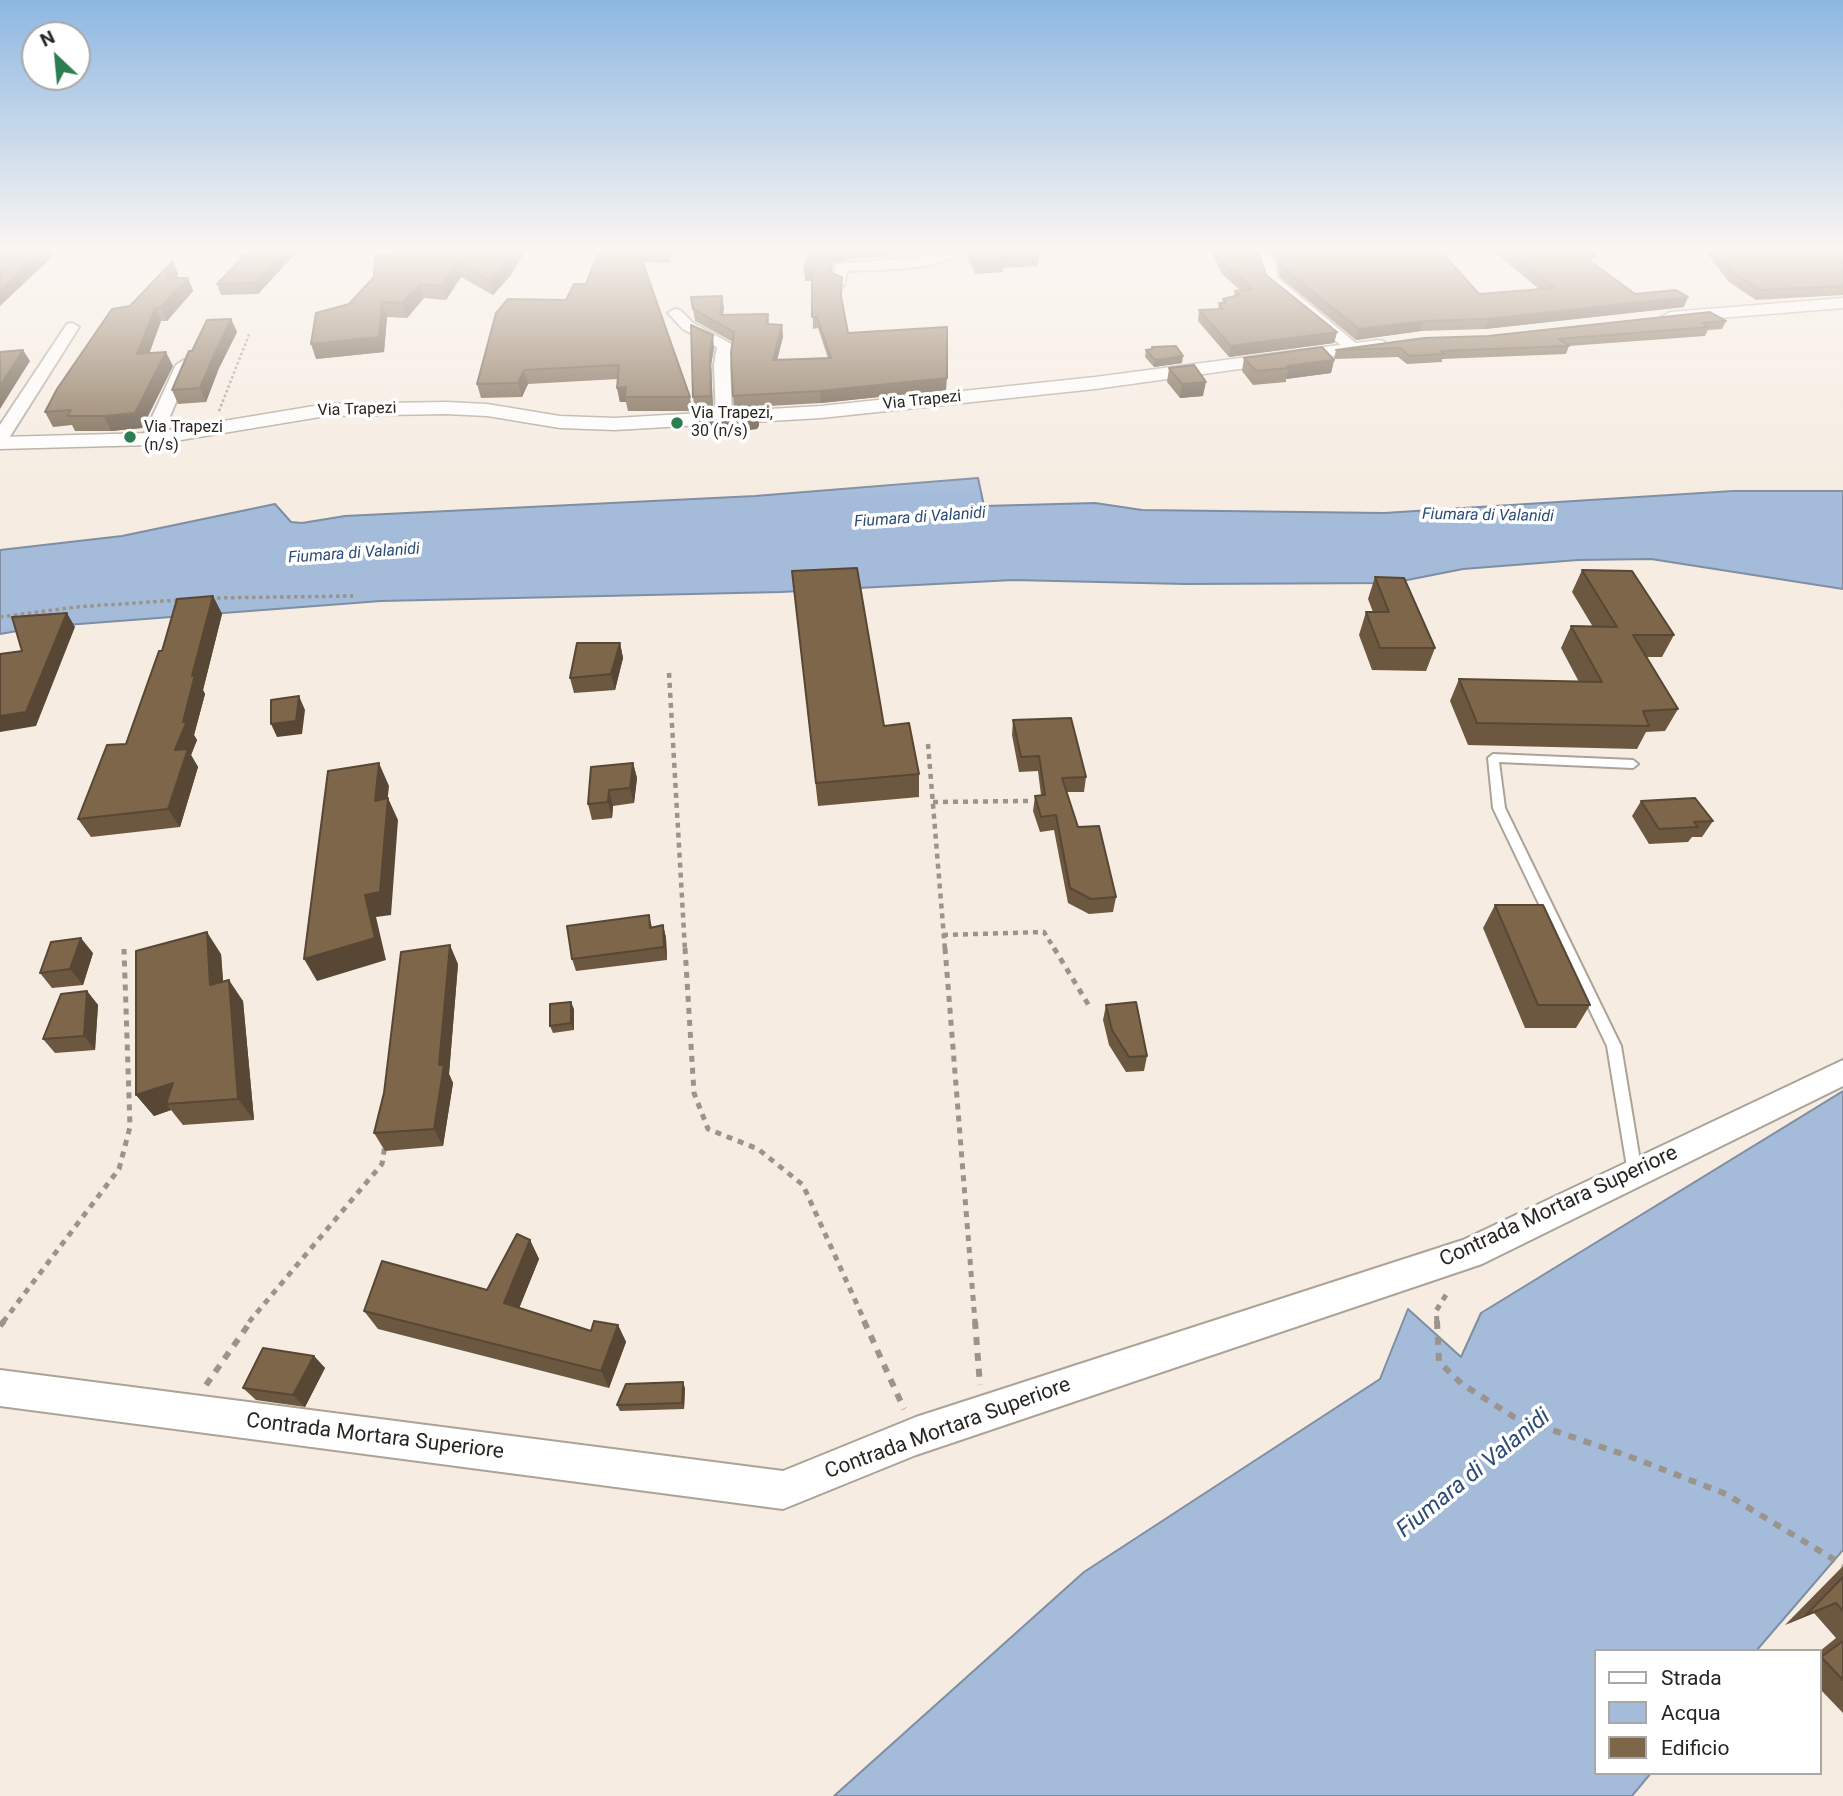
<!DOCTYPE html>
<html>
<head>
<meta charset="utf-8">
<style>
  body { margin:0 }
  #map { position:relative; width:1843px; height:1796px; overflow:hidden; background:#f6ece1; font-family:Roboto,sans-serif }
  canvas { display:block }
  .legend { position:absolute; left:1594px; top:1649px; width:228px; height:126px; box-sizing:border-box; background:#fff; border:2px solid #a9a8a7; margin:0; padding:9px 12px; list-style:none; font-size:21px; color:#292622 }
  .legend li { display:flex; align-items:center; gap:14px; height:35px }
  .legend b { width:35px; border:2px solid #a9a8a7 }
  .north { position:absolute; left:21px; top:21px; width:70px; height:70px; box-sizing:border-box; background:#fff; border:2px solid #a9a8a7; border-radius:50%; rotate:334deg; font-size:19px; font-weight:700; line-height:28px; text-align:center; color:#292622 }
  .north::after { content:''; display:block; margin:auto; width:24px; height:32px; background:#2c7e51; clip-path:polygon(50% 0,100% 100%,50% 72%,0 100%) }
</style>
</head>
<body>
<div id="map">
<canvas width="1843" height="1796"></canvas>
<ul class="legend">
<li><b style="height:9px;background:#fff"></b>Strada</li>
<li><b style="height:19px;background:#a4bbda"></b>Acqua</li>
<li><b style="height:19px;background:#7d664a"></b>Edificio</li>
</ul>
<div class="north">N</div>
</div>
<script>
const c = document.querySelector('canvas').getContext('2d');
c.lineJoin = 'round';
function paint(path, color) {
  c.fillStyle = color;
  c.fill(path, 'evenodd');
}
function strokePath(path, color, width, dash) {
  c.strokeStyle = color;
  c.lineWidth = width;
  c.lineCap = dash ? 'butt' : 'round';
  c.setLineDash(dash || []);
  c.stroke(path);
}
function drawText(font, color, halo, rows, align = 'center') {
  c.font = font + ' Roboto,sans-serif';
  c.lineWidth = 7;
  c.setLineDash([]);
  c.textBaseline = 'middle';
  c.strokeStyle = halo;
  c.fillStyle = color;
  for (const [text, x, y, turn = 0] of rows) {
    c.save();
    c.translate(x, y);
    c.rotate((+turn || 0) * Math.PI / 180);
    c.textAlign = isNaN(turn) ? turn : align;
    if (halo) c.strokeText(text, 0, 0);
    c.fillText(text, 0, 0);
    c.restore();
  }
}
const water = new Path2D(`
  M 978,478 L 984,506 L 1095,503 L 1142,510 L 1384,513 L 1733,491 L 1843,491 L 1843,589 L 1651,559 L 1578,560 L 1463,569 L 1392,583 L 1185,584 L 1013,580 L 781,592 L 381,601 L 40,627 L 0,634 L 0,550 L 122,536 L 275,504 L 291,522 L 302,523 L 345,516 L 755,496 Z
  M 1843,1091 L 1843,1550 L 1756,1651 L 1596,1651 L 1596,1773 L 1651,1773 L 1632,1796 L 834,1796 L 1084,1572 L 1380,1379 L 1408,1309 L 1461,1357 L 1481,1313 Z`);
paint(water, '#a4bbda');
strokePath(water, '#7f8ea3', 2);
const service = new Path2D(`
  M 1493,754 L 1633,760 L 1638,764 L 1633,768 L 1499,762 L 1505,808 L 1621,1046 L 1642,1173 L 1640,1178 L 1635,1180 L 1630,1178 L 1628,1173 L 1607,1046 L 1493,808 L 1488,758 Z`);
const minor = new Path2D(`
  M 16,248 L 272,248 L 260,254 L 22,253 L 17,252 Z
  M 950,248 L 965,248 C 944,272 878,269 847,271 L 844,285 L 839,286 L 832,282 L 836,264 L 922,257 Z
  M 1252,248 L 1265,248 L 1273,259 L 1278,278 L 1358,345 L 1361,348 L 1358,351 L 1348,351 L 1266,283 L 1259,259 Z
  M 675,309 L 680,310 L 693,323 L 733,345 L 730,365 L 732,417 L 730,421 L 724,422 L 716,417 L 714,365 L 717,347 L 683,329 L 668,313 Z
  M 72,323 L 79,327 L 9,438 L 0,443 L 0,425 L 67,324 Z
  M 184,360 L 192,365 L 160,439 L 151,444 L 145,443 L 142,439 L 176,365 Z
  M 1843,1060 L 1843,1086 L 1482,1264 L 916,1455 L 783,1509 L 0,1406 L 0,1370 L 783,1471 L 916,1417 L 1463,1240 Z`);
const tertiary = new Path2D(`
  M 1843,298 L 1843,308 L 1670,322 L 1661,317 L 1670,312 Z
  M 1378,340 L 1384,341 L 1387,345 L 1384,349 L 1095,389 L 821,418 L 615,430 L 560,428 L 487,416 L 446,414 L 326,416 L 151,445 L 0,449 L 0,437 L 151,433 L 326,404 L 446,402 L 487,404 L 560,416 L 615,418 L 821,406 L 1095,377 Z`);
strokePath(service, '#aca398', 4);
strokePath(minor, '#aca398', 4);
strokePath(tertiary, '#aca398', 3);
strokePath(new Path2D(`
  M 219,411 L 250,332`), '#9b948c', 2.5, [2.5, 2.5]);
strokePath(new Path2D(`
  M 210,598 L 353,596
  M 0,617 L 76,607 L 180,600`), '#9b948c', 3.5, [3.5, 3.5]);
strokePath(new Path2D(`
  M 669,673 L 685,950
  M 928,744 L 945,950
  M 933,802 L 1028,801
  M 943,935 L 1044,932 L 1055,950`), '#9b948c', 4.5, [5, 5]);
strokePath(new Path2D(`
  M 685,948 L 694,1093 L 708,1129 L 758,1149 L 803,1185 L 865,1322
  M 945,948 L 975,1322
  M 1054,948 L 1091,1009
  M 3,1322 L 119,1169 L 130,1127 L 124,949
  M 249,1322 L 382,1164 L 385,1145
  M 1437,1322 L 1436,1311 L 1449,1290`), '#9b948c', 5, [6, 6]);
strokePath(new Path2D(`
  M 864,1321 L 904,1409
  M 975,1321 L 980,1385
  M 1437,1321 L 1439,1362 L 1462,1384 L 1514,1417 L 1631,1457 L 1726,1494 L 1843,1565
  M 0,1326 L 4,1321
  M 206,1385 L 251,1321`), '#9b948c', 6, [8, 8]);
paint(service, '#fff');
paint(minor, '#fff');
paint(tertiary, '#fff');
paint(new Path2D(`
  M 252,248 L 319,248 L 313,254 L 295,254 L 258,294 L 221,295 L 217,284 Z
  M 590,248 L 674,248 L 669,263 L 642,262 L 690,397 L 692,411 L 628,411 L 626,402 L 620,402 L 617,388 L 618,379 L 528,384 L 522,397 L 481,398 L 477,384 L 566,300 L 586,284 L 598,254 L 592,254 Z
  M 811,248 L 889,248 L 886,257 L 854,258 L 833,263 L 832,273 L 842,277 L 842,300 L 848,333 L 946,390 L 821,403 L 734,408 L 733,396 L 733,342 L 695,321 L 691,297 L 724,307 L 723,315 L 768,314 L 769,324 L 782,325 L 783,337 L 777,360 L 828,358 L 818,328 L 813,329 L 812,281 L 805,281 L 804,270 Z
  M 965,248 L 1085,248 L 1085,252 L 1037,253 L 1039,256 L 1038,266 L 1003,268 L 1003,272 L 975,274 L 965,251 Z
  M 1210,248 L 1257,248 L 1266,275 L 1337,332 L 1334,343 L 1229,357 L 1198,321 L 1199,310 L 1218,309 L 1219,303 L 1222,303 L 1223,299 L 1234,297 L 1235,291 L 1241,291 L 1222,274 Z
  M 1268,248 L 1599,248 L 1596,258 L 1586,259 L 1635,294 L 1684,307 L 1485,329 L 1421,331 L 1356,340 L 1280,277 L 1276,258 ZM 1492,250 L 1539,289 L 1479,294 L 1443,253 Z
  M 1705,248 L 1843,248 L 1843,295 L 1756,300 L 1729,282 L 1704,249 Z
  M 525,251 L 511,275 L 493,295 L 461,277 L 446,300 L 424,298 L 407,318 L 387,317 L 384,352 L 316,359 L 349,304 L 374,277 L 389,255 Z
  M 173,261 L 178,274 L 177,278 L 188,278 L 193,291 L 167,321 L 161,321 L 149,354 L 173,366 L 142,428 L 111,431 L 75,431 L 72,425 L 53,427 L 45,412 L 130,306 Z
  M 231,319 L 237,332 L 219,368 L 206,402 L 178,404 L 172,390 L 192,351 Z
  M 1726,321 L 1722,329 L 1708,330 L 1705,336 L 1569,346 L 1566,354 L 1442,359 L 1442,362 L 1407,364 L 1398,357 L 1334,359 L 1336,350 L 1488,336 Z
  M 1152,347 L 1182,363 L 1154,367 L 1145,357 L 1146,350 L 1151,349 Z
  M 714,348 L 711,365 L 713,410 L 695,411 L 693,397 Z
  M 1244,358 L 1334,360 L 1331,373 L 1286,379 L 1286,382 L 1253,385 L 1242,371 Z
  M 1169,368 L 1203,396 L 1180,398 L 1167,382 Z
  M 1582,570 L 1674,635 L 1662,657 L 1646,657 L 1678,709 L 1665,731 L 1646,732 L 1637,749 L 1468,745 L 1450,701 L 1459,679 L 1579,682 L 1561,648 L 1571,626 L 1593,627 L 1572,592 Z
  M 792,571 L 884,726 L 919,774 L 919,797 L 818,806 Z
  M 1375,577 L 1435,648 L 1426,671 L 1372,670 L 1359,635 L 1366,612 L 1373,612 L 1368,599 Z
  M 213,596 L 222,614 L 203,690 L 205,694 L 194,735 L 197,740 L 191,755 L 198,767 L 180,827 L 91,837 L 78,819 L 126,744 L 162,651 Z
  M 620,643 L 623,658 L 615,690 L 574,693 L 570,678 Z
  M 1013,720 L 1086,777 L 1084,792 L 1067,792 L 1078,827 L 1116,897 L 1113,912 L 1089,914 L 1068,903 L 1054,830 L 1040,832 L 1033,811 L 1035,796 L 1041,795 L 1038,771 L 1019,772 L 1012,735 Z
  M 633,763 L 637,778 L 634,803 L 613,806 L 612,818 L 592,820 L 588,804 Z
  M 1641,801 L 1713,821 L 1702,837 L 1692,837 L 1688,842 L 1649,844 L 1632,816 Z
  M 1495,905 L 1590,1005 L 1576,1028 L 1525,1028 L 1483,928 Z
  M 649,915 L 652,927 L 663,925 L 666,938 L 667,960 L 576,971 L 572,959 Z
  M 93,953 L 83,985 L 52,988 L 40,973 Z
  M 221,954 L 223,981 L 243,1001 L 254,1120 L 183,1125 L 171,1110 L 154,1116 L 136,1095 Z
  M 458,964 L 449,1074 L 453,1083 L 443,1146 L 385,1151 L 374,1133 Z
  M 87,991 L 98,1005 L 95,1050 L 55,1053 L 43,1039 Z
  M 1106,1005 L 1147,1056 L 1144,1071 L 1126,1072 L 1109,1045 L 1103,1020 Z
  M 574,1009 L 574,1030 L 553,1033 L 550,1026 Z
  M 530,1240 L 539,1259 L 519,1308 L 591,1331 L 618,1325 L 626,1342 L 609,1388 L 378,1329 L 364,1311 L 487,1290 Z
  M 314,1356 L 325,1368 L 305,1407 L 256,1400 L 243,1388 Z
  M 685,1388 L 684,1409 L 620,1411 L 617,1405 Z
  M 1843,1566 L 1843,1713 L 1820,1689 L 1820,1651 L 1836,1638 L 1814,1613 L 1785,1625 Z`), '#6c5840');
paint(new Path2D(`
  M 45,248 L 49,248 L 53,256 L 0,306 L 0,290 Z
  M 287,248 L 293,248 L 295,254 L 258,294 L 254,283 Z
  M 311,248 L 319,248 L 313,254 Z
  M 515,248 L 524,248 L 525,251 L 511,275 L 493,295 L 489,280 Z
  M 668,248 L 674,248 L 669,263 L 668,251 Z
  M 851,248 L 854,248 L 854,258 L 833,263 L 830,283 L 829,272 L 833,253 Z
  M 886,248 L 889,248 L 886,257 Z
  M 173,261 L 178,274 L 172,291 L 166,278 Z
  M 457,263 L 461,277 L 446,300 L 442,286 Z
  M 188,278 L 193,291 L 167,321 L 161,307 Z
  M 420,284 L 424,298 L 407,318 L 402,303 Z
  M 722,296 L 724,307 L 721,326 L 720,315 Z
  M 1688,297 L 1684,307 L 1485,329 L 1488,319 Z
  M 382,302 L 387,317 L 384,352 L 316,359 L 311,344 Z
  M 155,308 L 161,321 L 144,368 L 137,354 Z
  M 231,319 L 237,332 L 219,368 L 206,402 L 200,388 L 214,355 Z
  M 1424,321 L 1421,331 L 1356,340 L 1359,329 Z
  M 782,325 L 783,337 L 774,372 L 773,360 Z
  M 1337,332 L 1334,343 L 1229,357 L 1231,346 Z
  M 713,335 L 714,348 L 711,365 L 713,410 L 711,396 L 710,352 Z
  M 23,350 L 30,361 L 0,409 L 0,386 Z
  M 166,352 L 173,366 L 142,428 L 111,431 L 104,416 Z
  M 1183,356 L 1182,363 L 1154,367 L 1155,360 Z
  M 1334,360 L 1331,373 L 1286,379 L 1289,368 L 1287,366 Z
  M 524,370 L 528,384 L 522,397 L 518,383 Z
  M 947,378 L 946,390 L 821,403 L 820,391 Z
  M 1206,382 L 1203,396 L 1180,398 L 1182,384 Z
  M 626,387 L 626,402 L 620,402 L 617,388 Z
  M 759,419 L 759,426 L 757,429 L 736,432 L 735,425 Z
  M 734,421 L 735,428 L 695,432 L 694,425 Z
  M 213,596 L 222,614 L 203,690 L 205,694 L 194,735 L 197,740 L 191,755 L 198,767 L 180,827 L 168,809 L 175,750 L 192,676 Z
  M 67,613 L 75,627 L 36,726 L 0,732 L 0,716 Z
  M 620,643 L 623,658 L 615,690 L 611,674 Z
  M 299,696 L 305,710 L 302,734 L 277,737 L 271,724 Z
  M 379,763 L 389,786 L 385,823 L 375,801 Z
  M 633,763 L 637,778 L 634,803 L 630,788 Z
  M 609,790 L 613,806 L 612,818 L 608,802 Z
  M 388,798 L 398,820 L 391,915 L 376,917 L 386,960 L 317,981 L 304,959 L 365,895 Z
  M 663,925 L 666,938 L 667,960 L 664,947 Z
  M 207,932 L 221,954 L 225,1007 L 210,985 Z
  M 81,938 L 93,953 L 83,985 L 70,969 Z
  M 450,945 L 458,964 L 449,1074 L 453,1083 L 443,1146 L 434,1129 Z
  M 229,980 L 243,1001 L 254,1120 L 238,1099 Z
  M 87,991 L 98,1005 L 95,1050 L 84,1036 Z
  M 571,1002 L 574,1009 L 574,1030 L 571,1023 Z
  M 173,1083 L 166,1104 L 171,1110 L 154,1116 L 136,1095 Z
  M 530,1240 L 539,1259 L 514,1321 L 504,1303 Z
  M 618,1325 L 626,1342 L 609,1388 L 601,1371 Z
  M 314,1356 L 325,1368 L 305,1407 L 293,1395 Z
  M 683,1382 L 685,1388 L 684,1409 L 682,1403 Z
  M 1836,1603 L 1814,1613 L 1785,1625 L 1806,1615 Z`), '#584734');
const building = new Path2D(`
  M 0,248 L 45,248 L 0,290 Z
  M 252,248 L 287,248 L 254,283 L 217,284 Z
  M 393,248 L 515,248 L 508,261 L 489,280 L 457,263 L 442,286 L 420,284 L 402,303 L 382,302 L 379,337 L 311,344 L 316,313 L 349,304 L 374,277 L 375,256 L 389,255 Z
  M 600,248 L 668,248 L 668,251 L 638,249 L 690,397 L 625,397 L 626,387 L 617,388 L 619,365 L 524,370 L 518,383 L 477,384 L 496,313 L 508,299 L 566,300 L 574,284 L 586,284 Z
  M 811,248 L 851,248 L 833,253 L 829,272 L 842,277 L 841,296 L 848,333 L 947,327 L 947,378 L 820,391 L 733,396 L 731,353 L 734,332 L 693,309 L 691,297 L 722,296 L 720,315 L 768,314 L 767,324 L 782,325 L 773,360 L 831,358 L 817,317 L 812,317 L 812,270 L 804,270 Z
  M 969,248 L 1035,248 L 1039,256 L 1001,258 L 1004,262 L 976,264 Z
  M 1216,248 L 1257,248 L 1266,275 L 1337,332 L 1231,346 L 1199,310 L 1223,309 L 1219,303 L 1226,303 L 1223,299 L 1239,295 L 1235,291 L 1253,289 L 1224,264 Z
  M 1277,248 L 1438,248 L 1479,294 L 1554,288 L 1505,248 L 1600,248 L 1574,249 L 1635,294 L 1676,290 L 1688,297 L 1488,319 L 1424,321 L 1359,329 L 1282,267 Z
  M 1714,248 L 1843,248 L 1843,286 L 1761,290 L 1733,273 Z
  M 173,261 L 166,278 L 188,278 L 161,307 L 155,308 L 137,354 L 166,352 L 135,413 L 104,416 L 67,416 L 71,410 L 45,412 L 57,389 L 112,309 L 130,306 Z
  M 1710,312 L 1726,321 L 1702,323 L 1709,327 L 1559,339 L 1569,346 L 1441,351 L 1444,354 L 1409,356 L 1400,348 L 1336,350 L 1424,338 L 1488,336 Z
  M 231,319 L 214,355 L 200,388 L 172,390 L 189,351 L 192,351 L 207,320 Z
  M 691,325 L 713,335 L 710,352 L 711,396 L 693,397 Z
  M 1176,346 L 1183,356 L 1155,360 L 1146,350 L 1153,349 L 1152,347 Z
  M 1322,347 L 1334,360 L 1287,366 L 1289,368 L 1256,371 L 1244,358 Z
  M 23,350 L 0,386 L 0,352 Z
  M 1194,365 L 1206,382 L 1182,384 L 1169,368 Z
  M 759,419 L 757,422 L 735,425 L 734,421 L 694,425 L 694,421 Z
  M 857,568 L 884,726 L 909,723 L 919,774 L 816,783 L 792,571 Z
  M 1582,570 L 1632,571 L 1674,635 L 1633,635 L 1678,709 L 1643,711 L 1649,726 L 1477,723 L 1459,679 L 1602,682 L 1571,626 L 1617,627 Z
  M 1375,577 L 1404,578 L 1435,648 L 1380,648 L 1366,612 L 1389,612 Z
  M 213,596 L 192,676 L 195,675 L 183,722 L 187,721 L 175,750 L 188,749 L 168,809 L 78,819 L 107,745 L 126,744 L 159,651 L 162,651 L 177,599 Z
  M 67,613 L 26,712 L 0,716 L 0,654 L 22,651 L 12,617 Z
  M 577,643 L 620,643 L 611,674 L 570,678 Z
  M 299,696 L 296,721 L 271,724 L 271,700 Z
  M 1071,718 L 1086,777 L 1062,778 L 1078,827 L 1099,826 L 1116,897 L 1091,899 L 1070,888 L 1056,815 L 1041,817 L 1035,796 L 1045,795 L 1039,756 L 1021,757 L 1013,720 Z
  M 379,763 L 375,801 L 388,798 L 380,892 L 365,895 L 375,938 L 304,959 L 328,771 Z
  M 633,763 L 630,788 L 609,790 L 608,802 L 588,804 L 591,767 Z
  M 1695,798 L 1713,821 L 1694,822 L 1698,827 L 1659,829 L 1641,801 Z
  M 1495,905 L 1543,905 L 1590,1005 L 1538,1005 Z
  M 649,915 L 650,928 L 663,925 L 664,947 L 572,959 L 567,926 Z
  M 207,932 L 210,985 L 229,980 L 238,1099 L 166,1104 L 173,1083 L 136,1095 L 136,951 Z
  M 81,938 L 70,969 L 40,973 L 51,942 Z
  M 450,945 L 439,1065 L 444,1065 L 434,1129 L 374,1133 L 384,1093 L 401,952 Z
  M 87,991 L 84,1036 L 43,1039 L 61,994 Z
  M 571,1002 L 571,1023 L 550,1026 L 550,1004 Z
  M 1136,1002 L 1147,1056 L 1129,1057 L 1112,1030 L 1106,1005 Z
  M 517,1234 L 530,1240 L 504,1303 L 591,1331 L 594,1321 L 618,1325 L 601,1371 L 364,1311 L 382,1261 L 487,1290 Z
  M 263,1348 L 314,1356 L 293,1395 L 243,1388 Z
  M 683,1382 L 682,1403 L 617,1405 L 626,1384 Z
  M 1843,1577 L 1843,1611 L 1836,1603 L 1806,1615 Z
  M 1843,1641 L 1843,1680 L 1821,1657 Z`);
paint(building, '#7d664a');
strokePath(building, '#584734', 2);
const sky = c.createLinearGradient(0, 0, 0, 499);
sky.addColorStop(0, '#8db7e2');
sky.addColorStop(0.5, '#fbf6f2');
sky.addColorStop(1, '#fbf6f200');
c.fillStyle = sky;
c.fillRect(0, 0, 1843, 499);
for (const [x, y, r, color] of [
  [677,423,7,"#2c7e51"],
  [130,437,7,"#2c7e51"]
]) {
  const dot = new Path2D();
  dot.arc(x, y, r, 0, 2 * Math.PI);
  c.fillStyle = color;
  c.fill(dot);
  strokePath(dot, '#fff', 2.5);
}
drawText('16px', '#292622', '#fff', [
  ["Via Trapezi",922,401,-6],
  ["Via Trapezi",357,410,-2]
]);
drawText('16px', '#292622', '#fff', [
  ["Via Trapezi,",691,414],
  ["30 (n/s)",691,432],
  ["Via Trapezi",144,428],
  ["(n/s)",144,446]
], 'left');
drawText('italic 16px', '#2c4b76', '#fff', [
  ["Fiumara di Valanidi",1488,516,1],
  ["Fiumara di Valanidi",920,518,-4],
  ["Fiumara di Valanidi",354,554,-4]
]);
drawText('21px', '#292622', '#fff', [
  ["Contrada Mortara Superiore",1559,1207,-25],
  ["Contrada Mortara Superiore",948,1429,-20],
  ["Contrada Mortara Superiore",375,1437,7]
]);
drawText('italic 23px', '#2c4b76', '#fff', [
  ["Fiumara di Valanidi",1474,1474,-39]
]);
</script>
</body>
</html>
